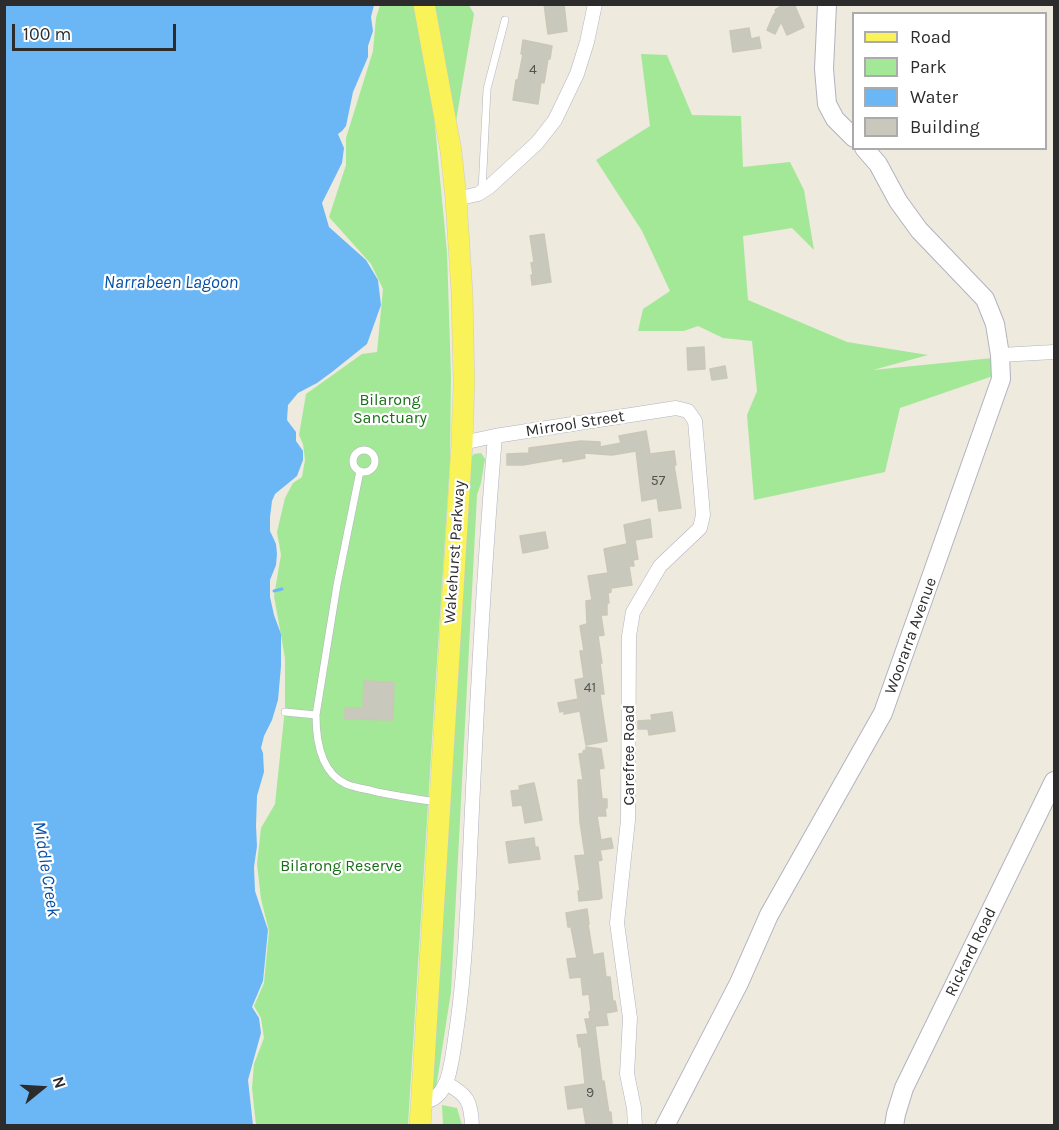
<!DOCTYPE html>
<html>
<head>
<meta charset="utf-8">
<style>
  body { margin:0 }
  #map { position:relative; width:1059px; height:1130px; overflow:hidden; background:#eeeade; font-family:Karla,sans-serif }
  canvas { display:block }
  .frame { position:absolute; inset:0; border:6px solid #2c2c2c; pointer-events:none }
  .legend { position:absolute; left:852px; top:12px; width:195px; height:138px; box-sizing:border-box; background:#fff; border:2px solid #ababab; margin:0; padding:8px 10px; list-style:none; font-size:18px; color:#2c2c2c }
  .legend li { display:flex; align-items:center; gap:12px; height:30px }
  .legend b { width:30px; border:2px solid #ababab }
  .north { position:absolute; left:12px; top:1058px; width:60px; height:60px; -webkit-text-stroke:4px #fff; paint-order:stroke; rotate:72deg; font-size:16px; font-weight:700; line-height:24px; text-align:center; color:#2c2c2c }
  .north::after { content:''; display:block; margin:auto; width:21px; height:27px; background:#2c2c2c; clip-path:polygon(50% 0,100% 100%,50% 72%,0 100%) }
  .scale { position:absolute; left:12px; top:24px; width:164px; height:27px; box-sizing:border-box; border:3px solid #2c2c2c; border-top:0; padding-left:8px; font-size:18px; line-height:21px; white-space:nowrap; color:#2c2c2c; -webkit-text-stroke:4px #fff; paint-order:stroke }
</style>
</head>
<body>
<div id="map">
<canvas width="1059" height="1130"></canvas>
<div class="frame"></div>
<ul class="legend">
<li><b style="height:8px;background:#f9f258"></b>Road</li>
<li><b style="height:16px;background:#a3e897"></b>Park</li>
<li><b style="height:16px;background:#6bb7f6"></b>Water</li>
<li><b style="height:16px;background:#c9c8bc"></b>Building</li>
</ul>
<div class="north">N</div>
<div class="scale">100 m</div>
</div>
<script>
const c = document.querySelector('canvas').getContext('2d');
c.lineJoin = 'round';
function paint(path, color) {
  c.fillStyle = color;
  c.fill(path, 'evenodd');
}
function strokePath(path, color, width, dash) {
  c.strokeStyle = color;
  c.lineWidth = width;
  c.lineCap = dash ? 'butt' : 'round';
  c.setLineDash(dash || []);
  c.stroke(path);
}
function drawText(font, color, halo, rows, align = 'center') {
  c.font = font + ' Karla,sans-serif';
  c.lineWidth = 4.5;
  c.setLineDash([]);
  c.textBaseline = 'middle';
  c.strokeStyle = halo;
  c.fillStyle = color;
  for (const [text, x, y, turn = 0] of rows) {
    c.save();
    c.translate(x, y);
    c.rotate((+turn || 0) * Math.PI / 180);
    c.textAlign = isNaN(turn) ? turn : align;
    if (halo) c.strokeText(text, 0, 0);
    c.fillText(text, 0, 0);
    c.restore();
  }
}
paint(new Path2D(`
  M 380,5 L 418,5 L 431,84 L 447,252 L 451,377 L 450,462 L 436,676 L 408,1125 L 256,1125 L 252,1088 L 254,1064 L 264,1038 L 261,1018 L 254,1006 L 264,983 L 269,931 L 261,899 L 257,864 L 261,828 L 275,804 L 285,708 L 285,658 L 274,596 L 281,555 L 277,532 L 285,498 L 293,483 L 302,477 L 305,460 L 303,444 L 299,435 L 306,394 L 362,354 L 377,352 L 383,289 L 371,264 L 329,217 L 346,165 L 346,138 L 373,51 L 376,18 Z
  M 433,5 L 469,5 L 474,14 L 455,127 Z
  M 641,54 L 667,55 L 692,115 L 741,116 L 743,167 L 790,162 L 804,190 L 814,250 L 792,228 L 743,236 L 748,300 L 847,342 L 928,355 L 873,370 L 993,358 L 993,376 L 900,408 L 885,472 L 754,500 L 747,415 L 757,391 L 752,341 L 723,338 L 698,326 L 684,331 L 638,331 L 643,309 L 670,291 L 642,231 L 596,160 L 650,126 Z
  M 481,453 L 485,459 L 481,483 L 477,495 L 451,992 L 436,1088 L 431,1090 L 469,459 L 474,454 Z
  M 442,1105 L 457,1108 L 462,1125 L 443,1125 Z`), '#a3e897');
paint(new Path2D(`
  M 5,4 L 374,5 L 371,17 L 373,31 L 368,46 L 368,57 L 353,92 L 346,126 L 342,131 L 338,134 L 344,148 L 342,163 L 322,203 L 329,227 L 366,260 L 378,280 L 381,305 L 367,344 L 332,372 L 317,383 L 298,393 L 288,405 L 287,420 L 296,432 L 296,441 L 303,451 L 303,460 L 297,476 L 275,494 L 272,501 L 270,517 L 270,531 L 276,544 L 277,554 L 276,565 L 270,580 L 270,597 L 274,615 L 281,634 L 281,666 L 278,700 L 272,720 L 264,736 L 261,748 L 263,753 L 264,772 L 257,796 L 256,826 L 257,846 L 254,867 L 255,891 L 268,930 L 263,981 L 252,1007 L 259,1018 L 261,1033 L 248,1080 L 253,1125 L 5,1125 Z`), '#6bb7f6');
strokePath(new Path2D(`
  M 274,591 L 282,589`), '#6bb7f6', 3);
const building = new Path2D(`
  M 544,4 L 564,4 L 567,31 L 548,34 Z
  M 784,4 L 794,4 L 804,27 L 787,35 L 781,22 L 775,34 L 767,30 L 773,16 L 776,12 L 775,10 Z
  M 749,28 L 751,39 L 759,37 L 761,48 L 733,52 L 730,31 Z
  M 523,40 L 552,46 L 550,59 L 548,59 L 544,83 L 541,82 L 538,104 L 513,100 L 516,80 L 518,80 L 523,54 L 521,54 Z
  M 544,234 L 551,282 L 532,285 L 531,275 L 533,275 L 531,263 L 534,262 L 530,236 Z
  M 704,347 L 705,369 L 688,370 L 687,348 Z
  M 725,366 L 727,378 L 712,380 L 710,369 Z
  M 646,431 L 650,454 L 674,451 L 676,465 L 674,465 L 681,508 L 659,511 L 657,498 L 642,501 L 636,451 L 612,455 L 584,453 L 585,458 L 563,462 L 563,458 L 523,465 L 507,465 L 507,454 L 529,453 L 529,448 L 581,441 L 600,442 L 600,447 L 621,443 L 619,436 Z
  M 650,519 L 652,537 L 635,540 L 638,559 L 633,560 L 634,566 L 629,566 L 632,585 L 611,588 L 611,592 L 608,593 L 609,603 L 607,603 L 607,615 L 601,615 L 604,635 L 598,636 L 602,663 L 600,663 L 604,694 L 600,694 L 607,741 L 586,745 L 580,711 L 564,714 L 564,711 L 560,712 L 558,703 L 578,699 L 575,680 L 584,678 L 580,651 L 584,651 L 580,626 L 587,624 L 586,601 L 592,600 L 588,576 L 608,573 L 604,549 L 627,544 L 624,525 Z
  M 545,532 L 548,548 L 523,553 L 520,536 Z
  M 364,681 L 394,682 L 393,720 L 345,719 L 345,708 L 363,708 Z
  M 672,712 L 675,731 L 649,735 L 648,729 L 638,729 L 638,721 L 652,720 L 651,715 Z
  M 586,747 L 601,749 L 604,768 L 599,769 L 602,799 L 607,799 L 607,808 L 605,808 L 606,816 L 597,816 L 601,840 L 611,838 L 613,848 L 600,850 L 602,860 L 598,861 L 602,898 L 600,898 L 600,899 L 579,901 L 578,891 L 580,891 L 575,856 L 585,855 L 580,822 L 578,780 L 583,780 L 579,754 L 584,753 L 583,751 L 586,750 Z
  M 534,783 L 542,820 L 525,823 L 522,805 L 513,806 L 511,791 L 520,790 L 519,786 Z
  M 534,838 L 535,847 L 538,847 L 540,859 L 509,863 L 506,842 Z
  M 587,909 L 589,924 L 588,924 L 593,955 L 603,953 L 606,977 L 610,977 L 613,1002 L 615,1001 L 617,1011 L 606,1013 L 608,1025 L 595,1026 L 602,1082 L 604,1081 L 609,1113 L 611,1112 L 612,1125 L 586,1125 L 583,1107 L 568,1109 L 565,1087 L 585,1084 L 581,1046 L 579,1047 L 577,1035 L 588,1034 L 585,1019 L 590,1019 L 589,1012 L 591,1011 L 589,994 L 583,995 L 581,977 L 570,978 L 567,959 L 577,958 L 571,927 L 568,927 L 566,913 Z`);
paint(building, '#c9c8bc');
strokePath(building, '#cac7b7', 1.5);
const lane = new Path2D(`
  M 482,191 L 487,89 L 505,20
  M353 461a11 11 0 1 1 22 0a11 11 0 1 1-22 0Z
  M 360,471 L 337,585 L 316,715 C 316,740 320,772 346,784 C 355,788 367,789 377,792 C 397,796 416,799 437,802
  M 285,712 L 316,715`);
const street = new Path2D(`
  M 456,199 L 478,194 L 489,187 L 537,143 L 555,120 L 577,74 L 587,42 L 595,4
  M 1000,355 L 1054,352
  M 462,443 L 495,436 L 676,408 L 688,411 L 695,421 L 703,515 L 700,528 L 660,566 L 633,612 L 629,636 L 628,820 L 617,923 L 630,1018 L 627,1074 L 634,1108 L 635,1126
  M 446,1083 C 467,1095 471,1100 472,1126
  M 422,1102 C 436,1101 442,1092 447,1080 C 453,1062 454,1044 457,1026 C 466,962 468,896 471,831 C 477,699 484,567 495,436`);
const secondary = new Path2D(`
  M 827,4 L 824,69 L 827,104 L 835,119 L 854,138
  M 665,1126 L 739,983 L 769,915 L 883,713 L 1001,379 L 1000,355 L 995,324 L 985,299 L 919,230 L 898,201 L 878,164 L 864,148
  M 894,1126 L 896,1114 L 904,1088 L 1054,781`);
const primary = new Path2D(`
  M 420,1126 L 462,443 L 464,383 L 462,293 L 456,199 L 451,151 L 424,4`);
strokePath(lane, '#b2b2c0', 8);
strokePath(street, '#b2b2c0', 15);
strokePath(secondary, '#b2b2c0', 20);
strokePath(primary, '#ccc', 22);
strokePath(lane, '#fff', 7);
strokePath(street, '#fff', 14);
strokePath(secondary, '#fff', 18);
strokePath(primary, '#f9f258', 21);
drawText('14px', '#535350', null, [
  ["4",533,70],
  ["57",658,481],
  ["41",590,688],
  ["9",590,1093]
]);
drawText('16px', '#186f16', '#fff', [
  ["Bilarong",390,400],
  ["Sanctuary",390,418],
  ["Bilarong Reserve",341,866]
]);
drawText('16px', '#2c2c2c', '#fff', [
  ["Mirrool Street",575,424,-9],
  ["Wakehurst Parkway",455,552,-86],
  ["Woorarra Avenue",911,636,-70],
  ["Carefree Road",629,755,-90],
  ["Rickard Road",971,952,-64]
]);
drawText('italic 18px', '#0550a7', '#fff', [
  ["Narrabeen Lagoon",171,283],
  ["Middle Creek",46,869,81]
]);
</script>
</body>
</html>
